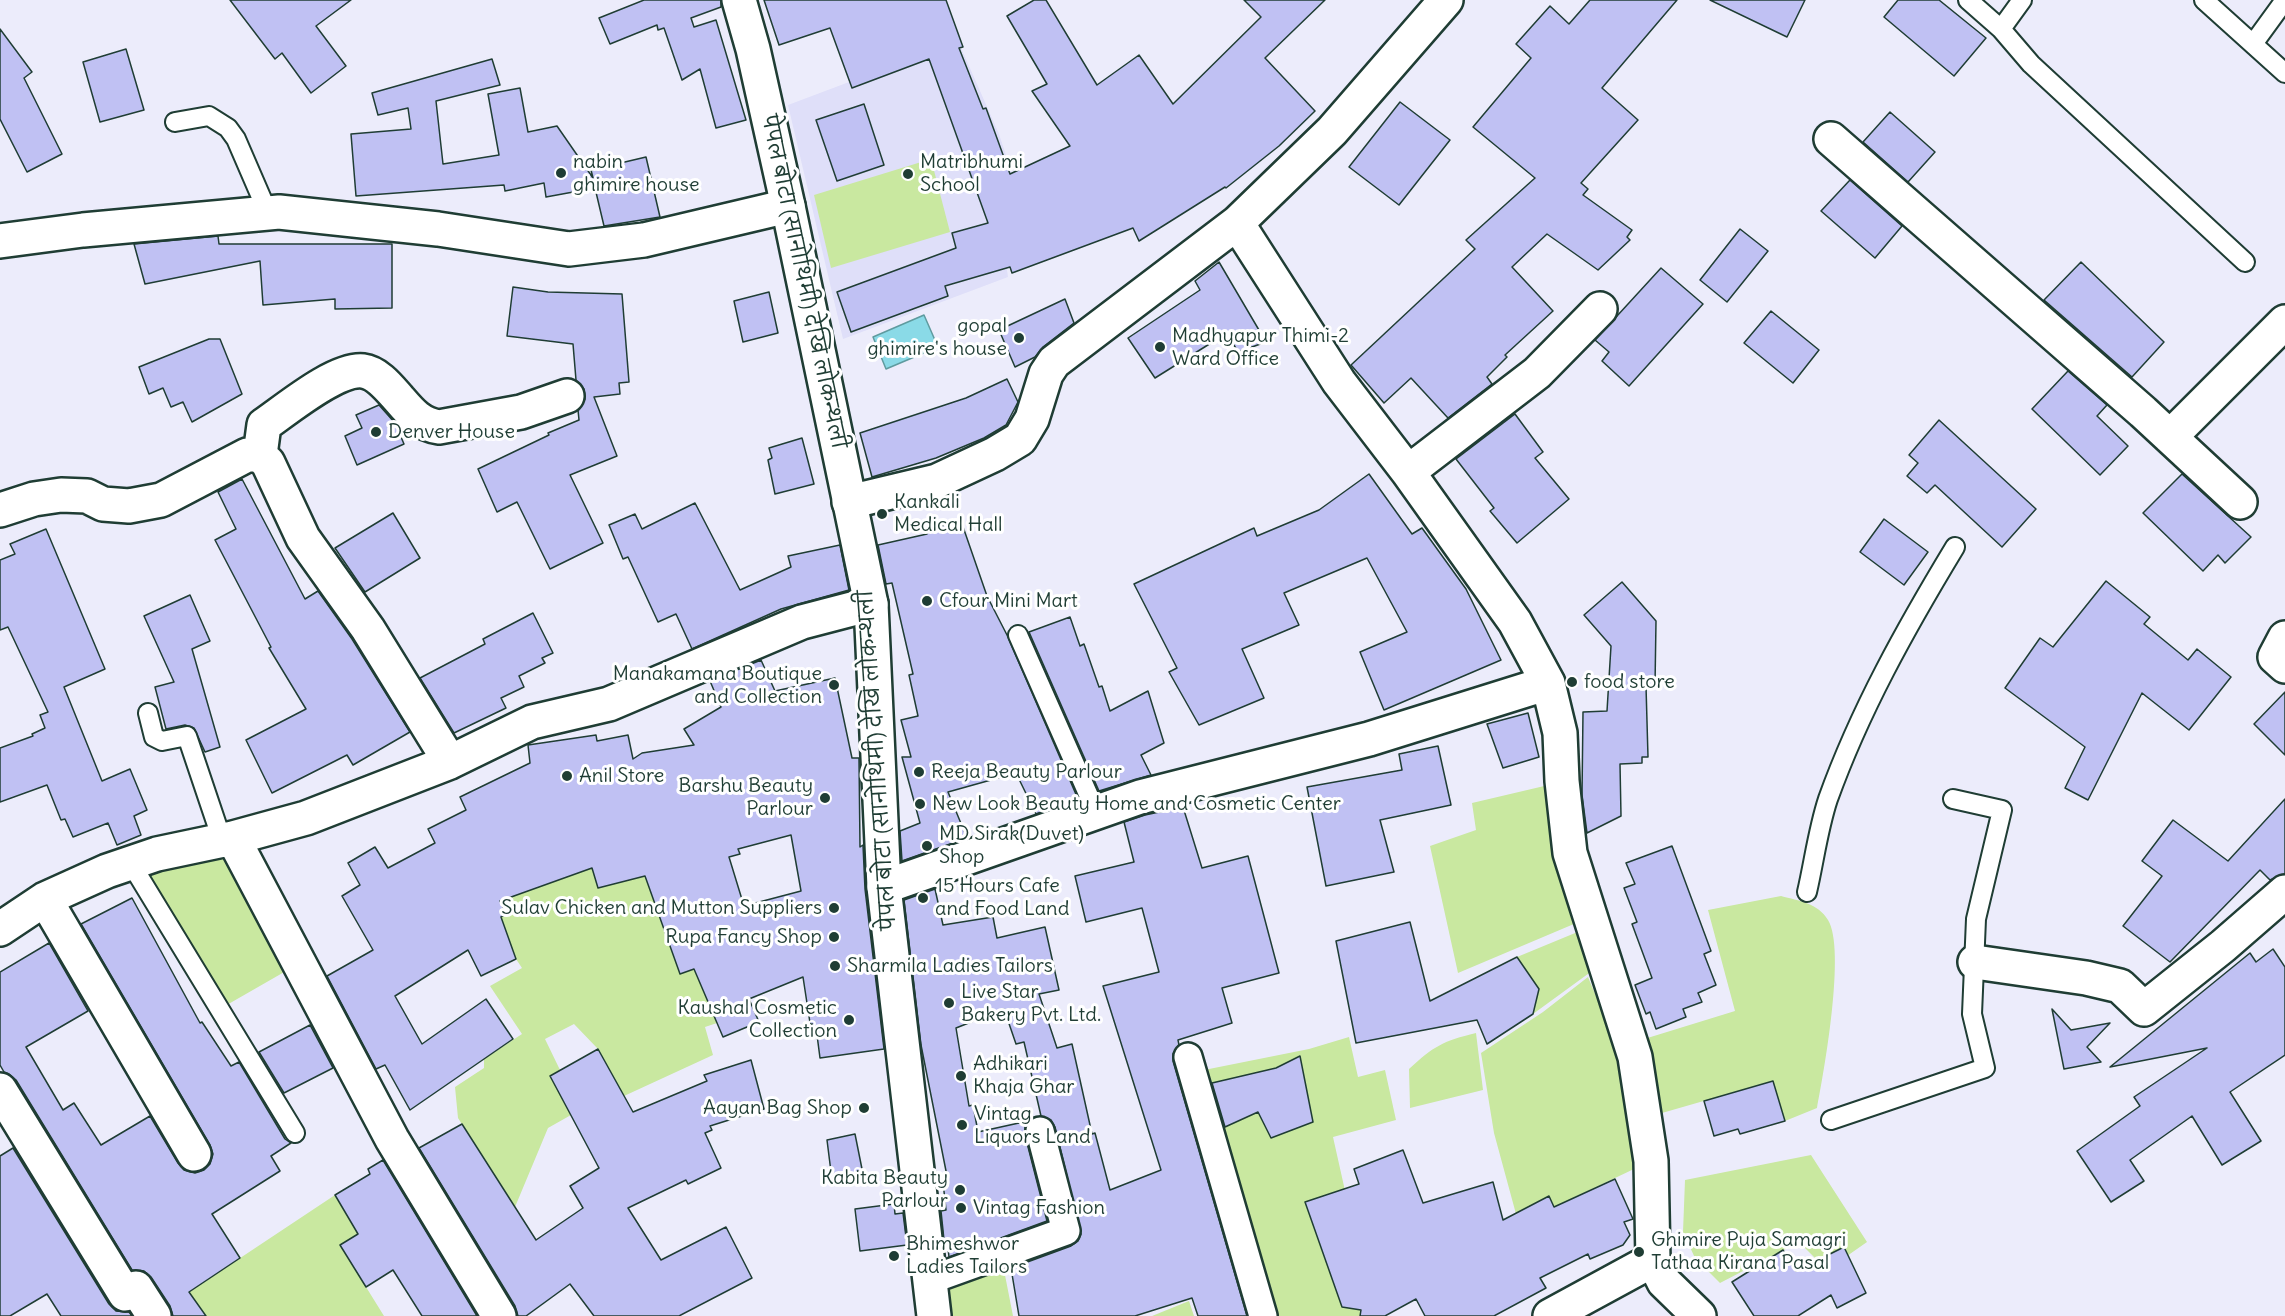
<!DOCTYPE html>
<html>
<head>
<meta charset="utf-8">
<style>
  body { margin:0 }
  canvas { display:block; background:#ececfb }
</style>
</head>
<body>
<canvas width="2285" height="1316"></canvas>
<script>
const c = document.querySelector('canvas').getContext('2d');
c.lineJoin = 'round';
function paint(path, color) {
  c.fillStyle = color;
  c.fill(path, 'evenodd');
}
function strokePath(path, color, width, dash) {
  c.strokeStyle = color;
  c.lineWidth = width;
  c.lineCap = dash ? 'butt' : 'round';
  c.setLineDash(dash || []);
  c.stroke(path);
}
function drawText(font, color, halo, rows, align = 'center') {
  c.font = font + ' Delius,"Playpen Sans Deva",sans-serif';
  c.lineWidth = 6;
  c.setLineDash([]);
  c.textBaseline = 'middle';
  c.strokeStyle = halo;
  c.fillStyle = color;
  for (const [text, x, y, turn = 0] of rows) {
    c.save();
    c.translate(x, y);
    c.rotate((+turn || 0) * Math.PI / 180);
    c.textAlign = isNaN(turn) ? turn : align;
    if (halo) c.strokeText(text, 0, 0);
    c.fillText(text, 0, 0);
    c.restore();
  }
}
paint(new Path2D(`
  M 958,41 L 999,134 L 1025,213 L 1002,236 L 1008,277 L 843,339 L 788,105 Z`), '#dfdff9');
paint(new Path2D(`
  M 931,159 L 950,232 L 831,268 L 814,195 Z
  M 1557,783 L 1581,921 L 1458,973 L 1430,846 L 1476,830 L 1472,803 Z
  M 585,842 L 598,888 L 645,876 L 680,973 L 714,961 L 729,988 L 706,997 L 717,1023 L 705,1027 L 713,1055 L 624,1096 L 598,1049 L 574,1024 L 545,1039 L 560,1070 L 550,1076 L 571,1115 L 548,1128 L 515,1207 L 458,1118 L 455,1087 L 484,1068 L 484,1059 L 522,1034 L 490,986 L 522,968 L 516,959 L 501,917 L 506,914 L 499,901 Z
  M 224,856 L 286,971 L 225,1006 L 144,871 Z
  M 1781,896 C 1799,901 1818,903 1828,920 C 1846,949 1824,1072 1817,1108 L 1785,1121 L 1773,1081 L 1662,1113 L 1641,1040 L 1735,1011 L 1708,910 Z
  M 1580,931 L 1592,971 L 1533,1014 L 1487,1044 L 1463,984 L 1517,957 Z
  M 1588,977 L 1620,1054 L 1629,1095 L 1634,1169 L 1554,1207 L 1549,1197 L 1516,1214 L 1494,1133 L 1481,1053 L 1543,1012 Z
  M 1476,1033 L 1483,1090 L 1410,1108 L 1409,1069 C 1434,1046 1443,1041 1476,1033 Z
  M 1349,1037 L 1358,1077 L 1385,1070 L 1396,1120 L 1333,1137 L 1373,1316 L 1269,1316 L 1199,1071 L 1309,1049 Z
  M 1811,1155 L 1867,1242 L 1827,1270 L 1799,1242 L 1720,1283 L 1695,1258 L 1683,1232 L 1685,1180 Z
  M 335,1195 L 358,1234 L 340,1245 L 384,1316 L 206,1316 L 189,1292 Z
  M 1004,1270 L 1013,1316 L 944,1316 L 941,1288 Z
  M 1189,1301 L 1194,1316 L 1152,1316 Z`), '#c9e8a0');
const water = new Path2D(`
  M 924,315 L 938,347 L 886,369 L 873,337 Z`);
paint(water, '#8adae7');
strokePath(water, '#5f9b9f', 1.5);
const building = new Path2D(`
  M 230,0 L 351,0 L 316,26 L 346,66 L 311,93 L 282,53 L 275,59 Z
  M 644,0 L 721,0 L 721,7 L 691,18 L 694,27 L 716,20 L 746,120 L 716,128 L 700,69 L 682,80 L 664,28 L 658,30 L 657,25 L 610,44 L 599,18 Z
  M 764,0 L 946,0 L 963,47 L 959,48 L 983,109 L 986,108 L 1010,174 L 1070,146 L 1032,91 L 1047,84 L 1007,16 L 1034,0 L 1046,0 L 1097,85 L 1139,55 L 1173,104 L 1261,17 L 1244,0 L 1325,0 L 1265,58 L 1315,111 L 1279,146 L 1226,188 L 1225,187 L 1139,241 L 1133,228 L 1012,273 L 1010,267 L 945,286 L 948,296 L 851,332 L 837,292 L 956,248 L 952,233 L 988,223 L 929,59 L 852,88 L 830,28 L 779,45 Z
  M 1590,0 L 1677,0 L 1602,88 L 1638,120 L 1581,183 L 1588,189 L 1583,195 L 1632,230 L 1627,237 L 1630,240 L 1598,270 L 1547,234 L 1512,267 L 1553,311 L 1505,355 L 1507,357 L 1487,377 L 1492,384 L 1448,418 L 1411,378 L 1384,403 L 1351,365 L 1475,249 L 1466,240 L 1535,178 L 1473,127 L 1531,58 L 1516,44 L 1550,6 L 1569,24 Z
  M 1710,0 L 1805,0 L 1787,37 Z
  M 1898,0 L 1939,0 L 1986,38 L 1954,76 L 1884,17 Z
  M 0,29 L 32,72 L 24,78 L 62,154 L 27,172 L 0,119 Z
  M 126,49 L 144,110 L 100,122 L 83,62 Z
  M 492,59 L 500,85 L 436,101 L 443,164 L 499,155 L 488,94 L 520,88 L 528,132 L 557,126 L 593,178 L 591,170 L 646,157 L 660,217 L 604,226 L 595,188 L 546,197 L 544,183 L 505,191 L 504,185 L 356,196 L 351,134 L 411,129 L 408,108 L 378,115 L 372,93 Z
  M 1400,102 L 1450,140 L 1399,205 L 1349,167 Z
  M 864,104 L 884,165 L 837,181 L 816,120 Z
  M 1890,112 L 1935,152 L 1908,182 L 1863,142 Z
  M 1850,180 L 1902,226 L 1875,258 L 1821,211 Z
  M 1740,229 L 1768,251 L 1727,302 L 1700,280 Z
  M 218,236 L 219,244 L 392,244 L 392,308 L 335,309 L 335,299 L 263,305 L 260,261 L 145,284 L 134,244 Z
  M 1219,262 L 1266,342 L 1238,352 L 1227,333 L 1155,378 L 1128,338 L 1200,290 L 1195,281 Z
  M 2081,262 L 2164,342 L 2132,377 L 2044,300 Z
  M 1661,268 L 1703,304 L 1629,386 L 1602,361 L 1609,352 L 1595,340 Z
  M 513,287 L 548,292 L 622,294 L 629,382 L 619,383 L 620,394 L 594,397 L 617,456 L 570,475 L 603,543 L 550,569 L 517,502 L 497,512 L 478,469 L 549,435 L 548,433 L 579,420 L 578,410 L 585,399 L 584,389 L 576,380 L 573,344 L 507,336 Z
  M 769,292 L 778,333 L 743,342 L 734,301 Z
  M 1065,299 L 1074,323 L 1043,347 L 1035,357 L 1015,367 L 999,330 Z
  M 1771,311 L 1819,350 L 1793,383 L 1744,343 Z
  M 209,339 L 220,339 L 242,394 L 192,422 L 183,402 L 171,407 L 163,388 L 149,394 L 139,367 Z
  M 2068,371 L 2107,405 L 2097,416 L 2128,446 L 2100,475 L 2032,409 Z
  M 1007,379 L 1018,402 L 1006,425 L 984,438 L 936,458 L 872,477 L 860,433 L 966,398 Z
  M 379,405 L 395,423 L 404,444 L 357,465 L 345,436 L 362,428 L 356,415 Z
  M 1515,414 L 1543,452 L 1535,458 L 1569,499 L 1517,543 L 1490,511 L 1494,508 L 1456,459 Z
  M 1939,420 L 2036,509 L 2002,547 L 1935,485 L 1927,493 L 1907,476 L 1918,463 L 1909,455 Z
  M 802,438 L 814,484 L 775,494 L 768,460 L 772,458 L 769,448 Z
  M 1369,474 L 1412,534 L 1422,528 L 1466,589 L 1501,660 L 1384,710 L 1360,652 L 1407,632 L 1367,558 L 1284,593 L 1299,625 L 1242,649 L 1264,698 L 1199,725 L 1169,672 L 1177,668 L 1134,584 L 1254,528 L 1257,536 L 1319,510 Z
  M 2182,474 L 2251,537 L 2225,563 L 2218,555 L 2203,571 L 2143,513 Z
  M 242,479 L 305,599 L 318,591 L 352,639 L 410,732 L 353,765 L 347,755 L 272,793 L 246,740 L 306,709 L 269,648 L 271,647 L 215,540 L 236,529 L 218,492 Z
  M 695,503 L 740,590 L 791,567 L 788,556 L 840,545 L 849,590 L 781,609 L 692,649 L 676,614 L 658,622 L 628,557 L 623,559 L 609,525 L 635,514 L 642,529 Z
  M 393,513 L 420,558 L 365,592 L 335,548 Z
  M 1884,519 L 1928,552 L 1904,585 L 1860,552 Z
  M 961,521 L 987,596 L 1007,635 L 1078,799 L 1036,814 L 1016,773 L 948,792 L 967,838 L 902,861 L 900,831 L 920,823 L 902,757 L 911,757 L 901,720 L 918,716 L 909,675 L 913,674 L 892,583 L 886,584 L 878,545 L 927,534 L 926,530 Z
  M 46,529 L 105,669 L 64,687 L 102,781 L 130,769 L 147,810 L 134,816 L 141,835 L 117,845 L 108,823 L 73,837 L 65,819 L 61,820 L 47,785 L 0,802 L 0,748 L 33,736 L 32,734 L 45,728 L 40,715 L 48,712 L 8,627 L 0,630 L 0,560 L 15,554 L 10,544 Z
  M 2106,581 L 2150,617 L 2144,624 L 2188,660 L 2197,649 L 2231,677 L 2189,730 L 2142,693 L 2088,800 L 2065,788 L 2085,747 L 2005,688 L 2040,638 L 2053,647 Z
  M 1622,582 L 1656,621 L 1655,686 L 1646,686 L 1648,757 L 1642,757 L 1642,763 L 1620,764 L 1621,816 L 1587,833 L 1582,795 L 1583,712 L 1607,711 L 1611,646 L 1584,615 Z
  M 190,595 L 210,641 L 192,649 L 220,747 L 205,752 L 194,728 L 185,725 L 166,729 L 155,687 L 174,682 L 144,616 Z
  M 533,613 L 553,653 L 542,658 L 545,663 L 519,676 L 524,687 L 501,698 L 506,708 L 454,733 L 420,678 L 485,644 L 483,639 Z
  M 1070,617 L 1080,646 L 1084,644 L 1099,687 L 1102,686 L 1110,711 L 1148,691 L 1164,743 L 1141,755 L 1151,775 L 1099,791 L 1029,632 Z
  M 761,660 L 775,691 L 835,678 L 852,758 L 859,758 L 860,847 L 863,845 L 865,889 L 884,1049 L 820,1058 L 817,1035 L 812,1036 L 803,977 L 749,999 L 759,1022 L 723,1037 L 694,969 L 680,974 L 645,876 L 598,888 L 592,868 L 500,901 L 506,914 L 501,917 L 516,959 L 481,976 L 468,950 L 395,996 L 422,1044 L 486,999 L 513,1039 L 410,1110 L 385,1065 L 376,1069 L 327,976 L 373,950 L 342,896 L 360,885 L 348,863 L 375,847 L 388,868 L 435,843 L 428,829 L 466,810 L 460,797 L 530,763 L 528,745 L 596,735 L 597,741 L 628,735 L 633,759 L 642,753 L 694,745 L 684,729 L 721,707 L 710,681 ZM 791,835 L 801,891 L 744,906 L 729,857 L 740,854 L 738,849 Z
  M 2285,692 L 2285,755 L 2254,724 Z
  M 1528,713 L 1539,757 L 1503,768 L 1487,724 Z
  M 1438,746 L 1451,805 L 1380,820 L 1394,872 L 1326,886 L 1307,787 L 1402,770 L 1399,754 Z
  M 2285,799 L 2285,874 L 2270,880 L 2260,870 L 2170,962 L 2123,926 L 2162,876 L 2142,861 L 2173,820 L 2228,861 Z
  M 1183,807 L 1202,868 L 1248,856 L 1279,973 L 1222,988 L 1232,1023 L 1178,1040 L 1179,1045 L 1173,1054 L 1173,1061 L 1247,1316 L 1198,1316 L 1192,1298 L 1135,1316 L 1019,1316 L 1011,1268 L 1071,1246 L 1078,1241 L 1081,1234 L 1055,1127 L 1051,1120 L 1041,1116 L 1024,1042 L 1016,1044 L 1004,1009 L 956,1028 L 969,1106 L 973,1105 L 978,1132 L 1028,1121 L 1025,1127 L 1025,1135 L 1047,1221 L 949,1257 L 947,1240 L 944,1240 L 941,1211 L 946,1210 L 943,1182 L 948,1181 L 921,1045 L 904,900 L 935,889 L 943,925 L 993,917 L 997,938 L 1045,927 L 1059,990 L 1039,994 L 1057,1048 L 1072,1044 L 1092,1134 L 1095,1133 L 1110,1190 L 1161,1170 L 1103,986 L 1159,972 L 1142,908 L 1086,922 L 1075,876 L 1134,862 L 1124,822 L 1145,815 Z
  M 1672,846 L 1711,951 L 1704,954 L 1716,985 L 1698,993 L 1702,1002 L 1683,1009 L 1686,1017 L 1656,1029 L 1650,1012 L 1646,1014 L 1635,985 L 1652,978 L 1632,924 L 1637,922 L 1624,888 L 1635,884 L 1626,863 Z
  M 132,898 L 200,1023 L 202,1022 L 231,1066 L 239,1062 L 285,1139 L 291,1143 L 271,1156 L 280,1171 L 212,1214 L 240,1258 L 189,1292 L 206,1316 L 173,1316 L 170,1306 L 151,1277 L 144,1271 L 132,1270 L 16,1080 L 9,1074 L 4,1072 L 0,1065 L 0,972 L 49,943 L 88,1011 L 26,1047 L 63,1110 L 74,1103 L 101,1145 L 150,1116 L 178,1163 L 184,1170 L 195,1173 L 204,1170 L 210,1164 L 213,1154 L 210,1145 L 81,924 Z
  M 1410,922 L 1430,1001 L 1517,957 L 1539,989 L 1533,1014 L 1487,1044 L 1477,1020 L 1356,1043 L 1336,941 Z
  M 2273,949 L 2285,967 L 2285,1055 L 2230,1092 L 2261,1141 L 2222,1165 L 2192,1116 L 2130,1160 L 2144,1181 L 2111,1202 L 2077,1151 L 2140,1106 L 2134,1097 L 2207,1048 L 2110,1067 L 2250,953 L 2256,962 Z
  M 2052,1009 L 2071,1030 L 2110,1023 L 2087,1047 L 2101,1062 L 2064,1069 Z
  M 310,1025 L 333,1068 L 284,1093 L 259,1052 Z
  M 598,1049 L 633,1112 L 707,1081 L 704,1075 L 751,1060 L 764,1109 L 710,1126 L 712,1130 L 705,1133 L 721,1168 L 688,1184 L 686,1180 L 628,1208 L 661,1260 L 726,1227 L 752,1278 L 679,1316 L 594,1316 L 570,1284 L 526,1316 L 518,1316 L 515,1306 L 419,1148 L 462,1124 L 536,1240 L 583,1208 L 570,1186 L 599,1168 L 550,1076 Z
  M 1300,1056 L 1313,1122 L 1271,1138 L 1258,1112 L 1225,1127 L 1212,1083 L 1276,1068 Z
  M 1773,1081 L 1785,1121 L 1740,1134 L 1738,1129 L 1714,1136 L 1704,1101 Z
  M 855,1134 L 863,1174 L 832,1180 L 827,1140 Z
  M 13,1148 L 109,1304 L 116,1311 L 129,1312 L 132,1316 L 61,1316 L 47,1294 L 10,1316 L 0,1316 L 0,1156 Z
  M 1403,1150 L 1423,1203 L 1493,1182 L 1503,1220 L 1549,1196 L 1554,1207 L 1615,1179 L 1633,1219 L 1624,1222 L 1630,1235 L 1623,1245 L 1590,1259 L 1588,1254 L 1540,1278 L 1546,1288 L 1494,1316 L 1425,1316 L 1416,1299 L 1385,1316 L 1360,1316 L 1361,1310 L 1342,1307 L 1305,1202 L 1359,1184 L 1354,1169 Z
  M 383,1160 L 477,1316 L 422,1316 L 393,1270 L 366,1287 L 340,1245 L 358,1234 L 335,1195 L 370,1174 L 368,1169 Z
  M 894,1204 L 895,1214 L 903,1213 L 907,1245 L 860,1251 L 855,1209 Z
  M 1844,1247 L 1866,1293 L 1837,1308 L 1831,1295 L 1798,1316 L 1754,1316 L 1732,1282 L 1783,1250 L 1796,1271 Z`);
paint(building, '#c0c1f3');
strokePath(building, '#1f3d34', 1.5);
const service = new Path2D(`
  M 1968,0 L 2001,29 L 2022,0
  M 2204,0 L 2285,73
  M 2001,29 L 2031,64 L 2245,262
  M 2253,44 L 2285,0
  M 175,122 L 209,116 L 228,128 L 236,139 L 268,213
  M 1018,635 L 1096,812
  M 148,713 L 154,737 L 162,741 L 187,736 L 222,840
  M 130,862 L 295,1133
  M 1807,892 C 1814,862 1818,829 1828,799 C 1860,710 1906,628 1955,547
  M 1831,1120 L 1985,1068 L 1972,1014 L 1976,919 L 2002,810 L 1953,799`);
const pedestrian = new Path2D(`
  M 1188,1057 L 1263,1316
  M 930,1280 L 1066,1231 L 1040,1131`);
const minor = new Path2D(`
  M 1831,139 L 2143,412 L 2240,502
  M 1237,223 L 1339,382 L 1408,472 L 1515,622 L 1548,683 L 1560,733 L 1562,781 L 1570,853 L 1635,1057 L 1651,1161 L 1653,1260 L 1664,1282 L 1699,1316
  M 0,241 L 83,230 L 279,212 L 438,229 L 569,249 L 644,240 L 788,206
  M 2170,437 L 2285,322
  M 260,455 L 264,425 C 286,410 336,368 363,371 C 378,373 390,389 399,399 C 411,413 420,424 439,427 L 521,412 L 567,396
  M 1408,472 L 1537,373 L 1600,309
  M 849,502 L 937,481 L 995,454 L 1020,439 L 1032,419 L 1046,374 L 1054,362 L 1237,223 L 1332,131 L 1446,0
  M 0,510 L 34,499 L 61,495 L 87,496 L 103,504 L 129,506 L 161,500 L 247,455 L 260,455 L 268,463 L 303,538 L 368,629 L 450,762
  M 2285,638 L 2275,657 L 2285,666
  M 233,838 L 392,1139 L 499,1316
  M 884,887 L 1140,797 L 1369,739 L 1548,683
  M 45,899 L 194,1154
  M 0,929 L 45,899 L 107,871 L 157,854 L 233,838 L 306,818 L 450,762 L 532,722 L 609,704 L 802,622 L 871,604
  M 1975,962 L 2086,978 L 2120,986 L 2144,1009 L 2223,946 L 2285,892
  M 0,1090 L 125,1294 L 136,1288 L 154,1316
  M 1550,1316 L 1653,1260`);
const secondary = new Path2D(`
  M 739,0 L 753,49 L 788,206 L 871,604 L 884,887 L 934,1316`);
strokePath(service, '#1f3d34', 22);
strokePath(pedestrian, '#1f3d34', 32);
strokePath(minor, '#1f3d34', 38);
strokePath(secondary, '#1f3d34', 38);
strokePath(service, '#fff', 18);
strokePath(pedestrian, '#fff', 27);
strokePath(minor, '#fff', 33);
strokePath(secondary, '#fff', 33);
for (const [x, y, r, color] of [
  [561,173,6,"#1f3d34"],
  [908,174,6,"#1f3d34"],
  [1019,338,6,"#1f3d34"],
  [1160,347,6,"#1f3d34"],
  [376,432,6,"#1f3d34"],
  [882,514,6,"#1f3d34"],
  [927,601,6,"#1f3d34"],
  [1572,682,6,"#1f3d34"],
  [834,685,6,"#1f3d34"],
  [919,772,6,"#1f3d34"],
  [567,776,6,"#1f3d34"],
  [825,798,6,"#1f3d34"],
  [920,804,6,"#1f3d34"],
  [927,846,6,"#1f3d34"],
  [923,898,6,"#1f3d34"],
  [834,908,6,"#1f3d34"],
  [834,937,6,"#1f3d34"],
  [835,966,6,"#1f3d34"],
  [949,1003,6,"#1f3d34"],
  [849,1020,6,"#1f3d34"],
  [961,1076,6,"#1f3d34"],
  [864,1108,6,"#1f3d34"],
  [962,1125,6,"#1f3d34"],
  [960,1190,6,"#1f3d34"],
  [961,1208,6,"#1f3d34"],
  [1639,1252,6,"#1f3d34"],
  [894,1256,6,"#1f3d34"]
]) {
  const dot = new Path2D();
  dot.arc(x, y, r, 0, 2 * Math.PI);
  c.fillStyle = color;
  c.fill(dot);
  strokePath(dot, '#fff', 2);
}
drawText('20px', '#1f3d34', '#fff', [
  ["nabin",573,162],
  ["ghimire house",573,185],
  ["Matribhumi",920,162],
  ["School",920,185],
  ["gopal",1007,326,"right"],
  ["ghimire's house",1007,349,"right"],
  ["Madhyapur Thimi-2",1172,336],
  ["Ward Office",1172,359],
  ["Denver House",388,432],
  ["Kankali",894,502],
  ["Medical Hall",894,525],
  ["Cfour Mini Mart",939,601],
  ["Manakamana Boutique",822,674,"right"],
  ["and Collection",822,697,"right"],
  ["food store",1584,682],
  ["Reeja Beauty Parlour",931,772],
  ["Anil Store",579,776],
  ["Barshu Beauty",813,786,"right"],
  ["Parlour",813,809,"right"],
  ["New Look Beauty Home and Cosmetic Center",932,804],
  ["MD Sirak(Duvet)",939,834],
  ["Shop",939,857],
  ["15 Hours Cafe",935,886],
  ["and Food Land",935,909],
  ["Sulav Chicken and Mutton Suppliers",822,908,"right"],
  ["Rupa Fancy Shop",822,937,"right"],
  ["Sharmila Ladies Tailors",847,966],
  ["Live Star",961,992],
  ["Bakery Pvt. Ltd.",961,1015],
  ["Kaushal Cosmetic",837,1008,"right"],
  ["Collection",837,1031,"right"],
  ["Adhikari",973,1064],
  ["Khaja Ghar",973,1087],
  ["Aayan Bag Shop",852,1108,"right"],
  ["Vintag",974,1114],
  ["Liquors Land",974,1137],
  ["Kabita Beauty",948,1178,"right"],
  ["Parlour",948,1201,"right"],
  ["Vintag Fashion",973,1208],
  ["Ghimire Puja Samagri",1651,1240],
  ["Tathaa Kirana Pasal",1651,1263],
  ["Bhimeshwor",906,1244],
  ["Ladies Tailors",906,1267]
], 'left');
drawText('20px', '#1f3d34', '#fff', [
  ["पेपल बोटा (सानोथिमी) देखि लोकन्थली",803,282,78],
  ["पेपल बोटा (सानोथिमी) देखि लोकन्थली",878,760,-94]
]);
</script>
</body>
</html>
